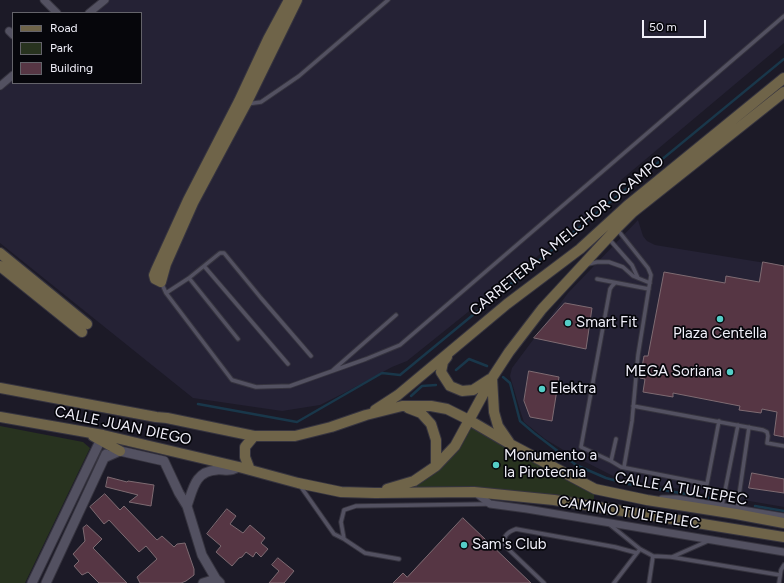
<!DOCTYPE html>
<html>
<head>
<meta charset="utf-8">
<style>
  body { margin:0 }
  #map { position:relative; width:784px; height:583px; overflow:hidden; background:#1c1a27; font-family:Figtree,sans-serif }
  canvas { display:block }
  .legend { position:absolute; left:12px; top:12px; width:130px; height:72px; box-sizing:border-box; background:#06060b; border:1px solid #64636a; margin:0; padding:5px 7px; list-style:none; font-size:12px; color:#f0eff9 }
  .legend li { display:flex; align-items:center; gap:8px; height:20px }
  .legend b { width:20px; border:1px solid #64636a }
  .scale { position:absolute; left:642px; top:20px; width:64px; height:18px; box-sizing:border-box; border:2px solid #f0eff9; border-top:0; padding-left:5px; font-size:12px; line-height:14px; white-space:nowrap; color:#f0eff9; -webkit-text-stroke:3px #06060b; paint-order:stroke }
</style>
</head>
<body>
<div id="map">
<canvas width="784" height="583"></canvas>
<ul class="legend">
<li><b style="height:5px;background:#6f6449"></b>Road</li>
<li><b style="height:11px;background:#28331f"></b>Park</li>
<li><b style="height:11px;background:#563644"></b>Building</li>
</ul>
<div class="scale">50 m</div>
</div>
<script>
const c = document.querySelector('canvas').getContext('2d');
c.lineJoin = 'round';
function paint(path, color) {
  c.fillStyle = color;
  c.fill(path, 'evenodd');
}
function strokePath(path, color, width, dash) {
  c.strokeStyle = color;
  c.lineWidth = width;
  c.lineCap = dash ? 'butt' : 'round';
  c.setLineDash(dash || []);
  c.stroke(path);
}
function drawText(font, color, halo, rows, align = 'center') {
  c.font = font + ' Figtree,sans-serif';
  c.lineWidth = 3.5;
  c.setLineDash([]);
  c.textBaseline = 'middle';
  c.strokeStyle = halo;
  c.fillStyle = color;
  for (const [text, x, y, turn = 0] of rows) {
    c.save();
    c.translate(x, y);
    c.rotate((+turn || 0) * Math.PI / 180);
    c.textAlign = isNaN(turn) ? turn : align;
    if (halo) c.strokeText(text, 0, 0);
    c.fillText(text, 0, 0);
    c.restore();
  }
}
paint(new Path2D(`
  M 108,0 L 784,0 L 784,43 L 621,180 L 620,190 L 407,361 L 392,367 L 348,391 L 320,405 L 282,411 L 193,398 L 0,243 L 0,91 L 13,80 L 13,83 L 141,83 L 141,13 L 93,13 Z
  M 638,220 L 643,236 L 647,241 L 655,245 L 784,266 L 784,507 L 617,478 L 570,454 L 545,439 L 524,422 L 520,410 L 510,376 L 512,368 L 568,293 Z`), '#252235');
paint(new Path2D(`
  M 469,421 L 595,489 L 593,506 L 455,490 L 377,492 L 434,469 Z
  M 0,426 L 83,442 L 90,448 L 25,583 L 0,583 Z`), '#28331f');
strokePath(new Path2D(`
  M 456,370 L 469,359 L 487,366
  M 503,377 L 510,383 L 520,421 L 534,433 L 576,465 L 606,478 L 628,484 L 709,498
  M 411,396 L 422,386 L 436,385
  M 198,404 L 297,422 L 382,373 L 400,375 L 784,59
  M 755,506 L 784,511`), '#19374a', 2.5);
const building = new Path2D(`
  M 763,262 L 784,266 L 784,437 L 774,435 L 777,412 L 762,409 L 761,413 L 739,410 L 740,406 L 673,393 L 673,397 L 643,392 L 645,379 L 640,378 L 644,356 L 648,356 L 664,272 L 725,283 L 726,276 L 759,282 Z
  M 565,303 L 592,308 L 586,349 L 534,338 Z
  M 529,371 L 559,377 L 552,421 L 530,417 L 524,401 Z
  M 752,473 L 784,479 L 784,493 L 749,488 Z
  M 108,477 L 127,482 L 128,481 L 154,485 L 151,506 L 129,502 L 138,495 L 106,487 Z
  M 105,494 L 120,510 L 124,506 L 157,540 L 162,536 L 174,547 L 177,544 L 185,543 L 194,569 L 194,575 L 186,581 L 181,583 L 140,583 L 137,577 L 157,559 L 146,546 L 139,552 L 109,520 L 104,524 L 90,507 Z
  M 227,509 L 236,516 L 230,524 L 243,533 L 250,525 L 265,538 L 261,543 L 268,549 L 261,557 L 256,552 L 253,557 L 246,552 L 242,557 L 239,558 L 232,566 L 216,552 L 221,546 L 207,534 Z
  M 463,518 L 531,583 L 393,583 L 403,573 L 407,577 Z
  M 87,525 L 102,539 L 93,548 L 127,583 L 99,583 L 88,572 L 82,575 L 74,566 L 79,561 L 73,554 L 85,541 L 83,528 Z
  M 278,558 L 294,571 L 284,583 L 269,583 L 279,571 L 272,565 Z`);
paint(building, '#563644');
strokePath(building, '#7e6b72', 1);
const service = new Path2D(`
  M 247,104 L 261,102 L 299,76 L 388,0
  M 617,229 L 648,268 L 651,275 L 638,355 L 632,421 L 624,467
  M 609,239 L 632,265 L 638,278
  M 588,264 L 597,262 L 609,262 L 623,267 L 633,276 L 650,283
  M 204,266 L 288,364
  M 189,278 L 238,339
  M 597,279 L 649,289
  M 161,282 L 166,293 L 232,380 L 256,387 L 290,386 L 366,359 L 400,345 L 784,16
  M 615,283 L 612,286 L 610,289 L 581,447 L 611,461 L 621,467 L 707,484 L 719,421
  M 166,293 L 189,278 L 220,253 L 224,253 L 261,298 L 311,356
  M 333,370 L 396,315
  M 633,406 L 763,430 L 767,432 L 768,436 L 767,443 L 784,446
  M 611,461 L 616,439
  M 301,487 L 334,534 L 344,539 L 365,553 L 399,559
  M 722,506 L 738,425
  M 737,509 L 749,427
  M 609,524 L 640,549 L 653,556 L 671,557 L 780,575
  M 344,539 L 341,522 L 344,510 L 356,506 L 489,504
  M 672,557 L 708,541
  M 544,583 L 505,546 C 502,537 507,532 516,529 L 615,547 L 637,553 L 640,549
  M 614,583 L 637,553
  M 649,583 L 653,556
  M 779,583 L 781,570 L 784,565`);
const minor = new Path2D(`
  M 44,0 L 57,13
  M 89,13 L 105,0
  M 9,31 L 13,35
  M 0,86 L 13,75
  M 476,493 L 490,504 L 527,509 L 784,552
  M 662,499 L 677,499 L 784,517`);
const tertiary = new Path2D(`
  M 104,458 L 120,451 L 164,461 L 179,493 L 187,506 L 202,555 L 216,579 L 220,583
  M 187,506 C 193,489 195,471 217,470 C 221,469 226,471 230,470 C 233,470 236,468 239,467
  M 32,583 L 103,435
  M 46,583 L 106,454
  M 203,583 L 216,579`);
const secondary = new Path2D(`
  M 289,0 L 268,39 L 239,101 L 188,200 L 156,270 L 154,275 L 155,279 L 161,282 L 166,264 L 193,203 L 246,104 L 297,0
  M 0,253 L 87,324
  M 0,266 L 82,332
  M 447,357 L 443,362 L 441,372 L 450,386 L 462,391 L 473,390 L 490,379
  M 492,378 L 494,412 L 498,426 L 509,442
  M 0,388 L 156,417 L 167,418 L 254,436 L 295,436 L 331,427 L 366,415 L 402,406 L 431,406 L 447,409 L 469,420 L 510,444 L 595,489 L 647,500 L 736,514 L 784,523
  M 408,408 L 421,413 L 431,424 L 436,440 L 436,466
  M 375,410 L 398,395 L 507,304 L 580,249 L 627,206 L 784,78
  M 0,417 L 103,435 L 239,467 L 298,483 L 341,492 L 375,493 L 474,492 L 554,500 L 784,537
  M 93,436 L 120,451
  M 250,470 L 245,457 L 245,447 L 254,436
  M 387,489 L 414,481 L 436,466 L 455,446 L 492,378 L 509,352 L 542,309 L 617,228 L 633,212 L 784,92`);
strokePath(service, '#36343f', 5.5);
strokePath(minor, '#36343f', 9);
strokePath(tertiary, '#36343f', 11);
strokePath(secondary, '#36343f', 12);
strokePath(service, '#535161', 3.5);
strokePath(minor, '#535161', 7);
strokePath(tertiary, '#535161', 9);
strokePath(secondary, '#6f6449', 10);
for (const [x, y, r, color] of [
  [720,319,4,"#54cdc7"],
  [568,323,4,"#54cdc7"],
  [730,372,4,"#54cdc7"],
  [542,389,4,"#54cdc7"],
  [496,465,4,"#54cdc7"],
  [464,545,4,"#54cdc7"]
]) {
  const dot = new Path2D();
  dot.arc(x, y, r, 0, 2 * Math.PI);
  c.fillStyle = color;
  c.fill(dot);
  strokePath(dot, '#06060b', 1.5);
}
drawText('15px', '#f0eff9', '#06060b', [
  ["CARRETERA A MELCHOR OCAMPO",567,236,-39],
  ["CALLE JUAN DIEGO",123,426,12],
  ["CALLE A TULTEPEC",681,489,10],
  ["CAMINO TULTEPLEC",629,513,9]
]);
drawText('15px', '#f0eff9', '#06060b', [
  ["Smart Fit",576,323],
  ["Plaza Centella",720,334,"center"],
  ["MEGA Soriana",722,372,"right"],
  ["Elektra",550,389],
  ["Monumento a",504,456],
  ["la Pirotecnia",504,473],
  ["Sam's Club",472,545]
], 'left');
</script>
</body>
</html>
